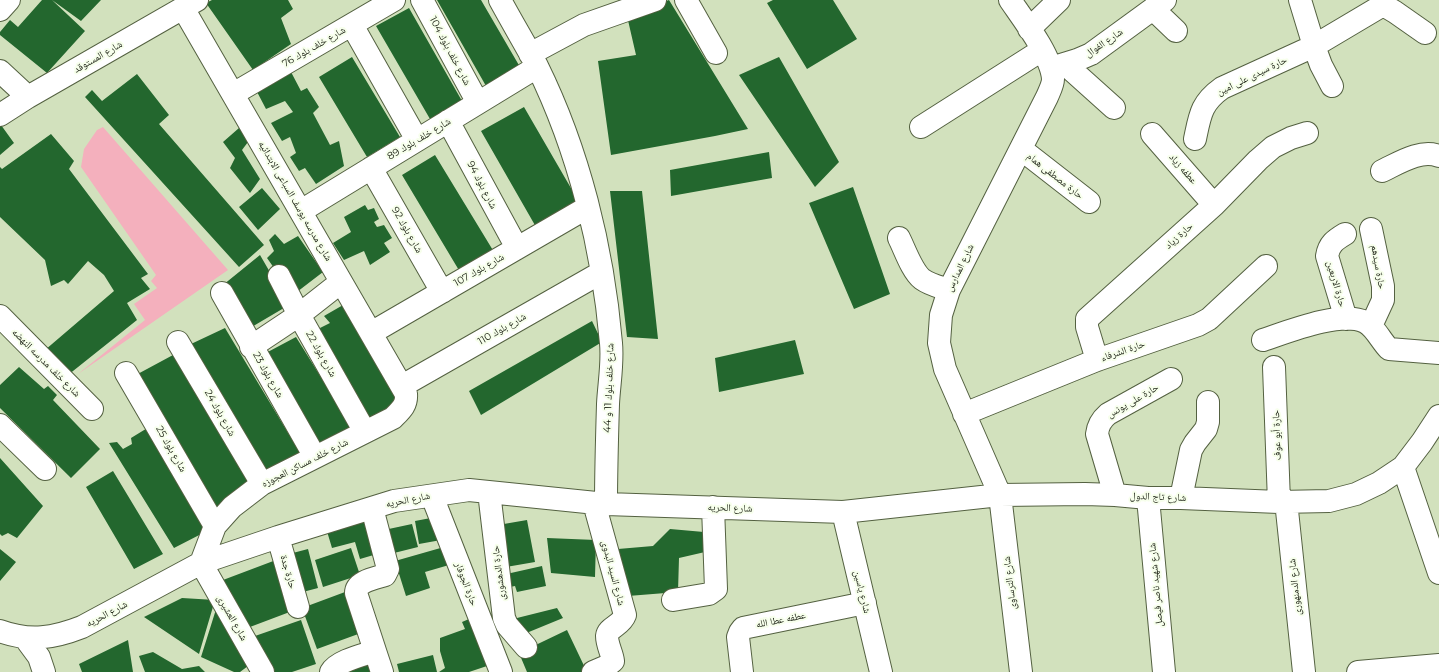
<!DOCTYPE html>
<html>
<head>
<meta charset="utf-8">
<style>
  body { margin:0 }
  canvas { display:block; background:#d2e1bd }
</style>
</head>
<body>
<canvas width="1439" height="672"></canvas>
<script>
const c = document.querySelector('canvas').getContext('2d');
c.lineJoin = 'round';
function paint(path, color) {
  c.fillStyle = color;
  c.fill(path, 'evenodd');
}
function strokePath(path, color, width, dash) {
  c.strokeStyle = color;
  c.lineWidth = width;
  c.lineCap = dash ? 'butt' : 'round';
  c.setLineDash(dash || []);
  c.stroke(path);
}
function drawText(font, color, halo, rows, align = 'center') {
  c.font = font + ' Montserrat,"Noto Naskh Arabic",sans-serif';
  c.lineWidth = 4;
  c.setLineDash([]);
  c.textBaseline = 'middle';
  c.strokeStyle = halo;
  c.fillStyle = color;
  for (const [text, x, y, turn = 0] of rows) {
    c.save();
    c.translate(x, y);
    c.rotate((+turn || 0) * Math.PI / 180);
    c.textAlign = isNaN(turn) ? turn : align;
    if (halo) c.strokeText(text, 0, 0);
    c.fillText(text, 0, 0);
    c.restore();
  }
}
paint(new Path2D(`
  M 103,127 L 228,270 L 78,374 L 145,320 L 134,304 L 157,288 L 151,281 L 156,275 L 81,167 L 84,149 L 97,130 Z`), '#f4b0bd');
paint(new Path2D(`
  M 42,0 L 52,0 L 85,31 L 47,73 L 0,35 L 0,32 L 10,20 L 18,27 Z
  M 52,0 L 101,0 L 81,21 Z
  M 212,0 L 288,0 L 293,9 L 281,18 L 291,44 L 253,70 L 206,3 Z
  M 437,0 L 481,0 L 520,67 L 486,86 Z
  M 669,0 L 748,129 L 715,136 L 611,155 L 598,61 L 636,55 L 627,16 Z
  M 773,0 L 833,0 L 857,39 L 807,69 L 767,3 Z
  M 409,8 L 462,101 L 430,119 L 376,26 Z
  M 352,57 L 400,137 L 367,157 L 319,77 Z
  M 779,57 L 839,162 L 815,187 L 739,75 Z
  M 291,72 L 301,91 L 307,88 L 319,107 L 313,113 L 330,145 L 339,141 L 344,166 L 316,184 L 305,168 L 299,171 L 290,157 L 296,153 L 290,137 L 282,141 L 271,123 L 293,112 L 285,101 L 266,109 L 255,88 Z
  M 137,74 L 169,115 L 159,124 L 264,245 L 239,267 L 85,97 L 92,90 L 102,101 Z
  M 524,107 L 579,202 L 536,227 L 481,131 Z
  M 1,125 L 14,143 L 0,155 L 0,126 Z
  M 239,128 L 248,142 L 242,150 L 260,179 L 250,193 L 230,168 L 235,158 L 223,142 Z
  M 51,134 L 74,161 L 69,169 L 148,274 L 141,278 L 150,289 L 127,303 L 137,320 L 68,375 L 45,350 L 114,291 L 104,275 L 88,261 L 68,284 L 64,280 L 51,286 L 45,260 L 0,217 L 0,167 L 2,169 Z
  M 769,152 L 772,178 L 671,196 L 670,170 Z
  M 435,155 L 494,252 L 460,272 L 402,175 Z
  M 853,187 L 890,294 L 854,309 L 809,203 Z
  M 262,188 L 280,209 L 258,230 L 239,207 Z
  M 610,191 L 642,191 L 658,339 L 627,337 Z
  M 365,205 L 368,210 L 374,208 L 379,219 L 374,222 L 377,227 L 384,225 L 392,238 L 384,243 L 390,252 L 370,265 L 364,251 L 344,260 L 333,243 L 351,232 L 344,217 Z
  M 275,234 L 284,244 L 298,236 L 323,272 L 293,295 L 267,258 L 274,251 L 269,240 Z
  M 260,255 L 289,305 L 250,328 L 223,285 Z
  M 350,301 L 402,399 L 366,426 L 314,331 L 330,323 L 324,316 Z
  M 592,321 L 602,342 L 481,415 L 469,391 Z
  M 225,328 L 302,456 L 264,477 L 191,344 Z
  M 296,337 L 355,432 L 316,450 L 264,354 Z
  M 795,340 L 804,374 L 719,392 L 715,358 Z
  M 173,355 L 250,485 L 214,515 L 134,376 Z
  M 19,367 L 44,389 L 48,386 L 57,395 L 53,400 L 100,449 L 71,478 L 0,408 L 0,385 Z
  M 149,427 L 209,530 L 174,548 L 109,443 L 117,442 L 123,449 L 132,444 L 131,438 Z
  M 0,458 L 43,506 L 17,538 L 8,533 L 2,536 L 0,534 Z
  M 113,471 L 163,554 L 134,569 L 86,487 Z
  M 367,516 L 377,554 L 360,559 L 355,542 L 332,548 L 326,528 Z
  M 436,517 L 441,540 L 419,544 L 415,521 Z
  M 527,520 L 535,562 L 506,567 L 498,525 Z
  M 412,524 L 418,547 L 390,554 L 384,530 Z
  M 670,529 L 704,532 L 705,552 L 679,558 L 678,592 L 628,596 L 618,549 L 653,546 Z
  M 547,538 L 596,540 L 595,577 L 551,573 Z
  M 444,547 L 449,565 L 425,572 L 430,588 L 406,596 L 395,561 Z
  M 351,548 L 360,575 L 323,587 L 315,560 Z
  M 0,549 L 16,562 L 0,581 Z
  M 308,549 L 318,588 L 299,593 L 289,554 Z
  M 276,560 L 295,610 L 242,630 L 223,580 Z
  M 542,566 L 546,586 L 517,592 L 515,586 L 505,588 L 502,575 Z
  M 345,592 L 361,633 L 317,649 L 302,608 Z
  M 182,598 L 215,600 L 199,654 L 144,617 Z
  M 218,603 L 252,663 L 240,672 L 234,672 L 201,657 Z
  M 557,608 L 563,618 L 524,634 L 513,619 Z
  M 476,616 L 493,664 L 469,672 L 439,672 L 445,668 L 440,651 L 440,638 L 465,629 L 462,622 Z
  M 301,620 L 316,664 L 292,672 L 267,672 L 255,636 Z
  M 567,630 L 587,672 L 527,672 L 519,653 Z
  M 128,640 L 133,672 L 82,672 L 79,664 Z
  M 153,652 L 182,669 L 199,666 L 205,672 L 145,672 L 139,656 Z
  M 433,655 L 437,672 L 399,672 L 397,664 Z
  M 374,660 L 378,672 L 341,672 Z`), '#23672e');
const minor = new Path2D(`
  M 422,0 L 478,103
  M 500,0 C 512,22 525,44 537,66 C 579,151 603,249 611,343 C 613,363 609,384 608,404 C 607,437 606,470 606,504
  M 686,0 L 716,53
  M 1010,0 C 1023,19 1052,57 1053,79 C 1053,85 1049,92 1047,97 L 949,290 L 941,315 L 939,343 L 945,369 L 1000,495 L 1021,672
  M 1300,0 L 1314,46 L 1321,65 L 1332,86
  M 183,8 L 406,394 C 407,405 401,410 393,418 L 262,484 L 232,507 L 215,526 L 201,563 L 263,672
  M 1153,9 L 1176,31
  M 0,10 L 9,0
  M 352,25 L 417,140
  M 1029,29 L 1059,0
  M 530,54 L 584,25 L 655,0
  M 1065,64 L 1114,108
  M 1051,68 L 1077,60 L 1091,54 L 1165,0
  M 0,71 L 28,97
  M 233,94 L 394,0
  M 0,115 L 28,97 L 197,0
  M 448,121 L 517,248
  M 921,127 L 1042,50
  M 1152,134 L 1214,205
  M 1195,139 C 1200,115 1201,103 1222,88 L 1314,46 L 1378,8 L 1385,6 L 1395,12 L 1425,33
  M 1021,149 L 1089,202
  M 371,168 L 442,292
  M 1382,171 C 1399,163 1420,149 1439,156
  M 301,211 L 537,67
  M 1371,229 L 1383,286 L 1383,300 L 1371,326
  M 1345,234 C 1335,240 1329,244 1327,256 L 1346,319
  M 899,238 C 905,250 912,271 922,279 C 930,285 940,287 949,290
  M 279,276 L 299,315 L 365,432
  M 222,293 L 315,457
  M 0,316 L 92,409
  M 371,333 L 588,207
  M 1263,340 C 1287,332 1341,310 1365,322 C 1375,327 1381,341 1389,349 L 1439,353
  M 178,342 L 262,484
  M 251,347 L 299,315 L 341,282
  M 1097,360 L 1087,327 L 1087,319 L 1214,205 L 1258,160 L 1273,147 L 1291,138 L 1307,133
  M 1274,367 L 1279,502
  M 126,373 L 215,526
  M 402,386 L 602,272
  M 964,414 L 1097,360 L 1198,325 L 1209,319 L 1266,266
  M 0,425 L 45,469
  M 1403,467 L 1439,573
  M 489,492 L 504,618 L 507,625 L 526,647
  M 1115,495 L 1097,434 C 1098,425 1101,420 1108,414 L 1171,379
  M 432,496 L 501,672
  M 1148,498 L 1164,672
  M 1181,498 L 1191,450 L 1195,443 L 1206,429 L 1208,422 L 1208,402
  M 1286,501 L 1304,672
  M 372,508 L 388,569 L 385,575 C 376,578 356,581 356,593 L 375,651
  M 843,512 L 881,672
  M 278,537 L 298,607
  M 673,600 L 709,594 L 716,589 L 713,507
  M 0,631 C 30,642 54,638 82,627 L 201,563 L 278,537 L 394,501 L 469,490 L 606,504 L 843,512 L 1000,495 L 1085,494 L 1115,495 L 1148,498 L 1181,498 L 1279,502 L 1329,501 L 1356,494 L 1379,483 L 1403,467 L 1422,442 L 1439,416
  M 25,638 L 39,657 L 44,672
  M 331,672 C 337,661 363,655 375,651 L 382,672
  M 593,672 L 607,666 L 613,661 C 612,653 607,645 607,636 C 608,627 621,626 625,615 L 594,503
  M 742,672 L 738,637 L 740,632 L 743,628 L 865,603
  M 1358,672 L 1439,665`);
strokePath(minor, '#546141', 24);
strokePath(minor, '#fff', 22);
drawText('10px', '#22281a', '#f7ffec', [
  ["شارع الفوال",1104,43,-34],
  ["شارع خلف بلوك 76",314,47,-30],
  ["شارع خلف بلوك 104",450,51,62],
  ["شارع المستوقد",98,57,-30],
  ["حارة سيدى على امين",1252,76,-26],
  ["شارع خلف بلوك 89",419,139,-31],
  ["عطفه زياد",1183,169,49],
  ["حارة مصطفى همام",1055,176,38],
  ["شارع بلوك 94",482,185,62],
  ["شارع مدرسه يوسف السباعى الابتدائيه",295,201,60],
  ["شارع بلوك 92",407,230,60],
  ["حارة زياد",1179,236,-42],
  ["حارة سيدهم",1378,267,80],
  ["شارع المدارس",960,268,-64],
  ["شارع بلوك 107",479,270,-30],
  ["حارة الاربعين",1336,284,74],
  ["شارع بلوك 110",502,329,-30],
  ["حارة الشرفاء",1123,351,-19],
  ["شارع بلوك 22",321,354,60],
  ["شارع خلف مدرسه النهضه",46,363,45],
  ["شارع بلوك 23",268,375,60],
  ["شارع خلف بلوك 11 و 44",609,388,-88],
  ["حارة على يونس",1133,401,-30],
  ["شارع بلوك 24",220,413,60],
  ["حارة أبو عوف",1277,435,-92],
  ["شارع بلوك 25",171,449,60],
  ["شارع خلف مساكن العجوزه",305,463,-27],
  ["شارع تاج الدول",1158,497,2],
  ["شارع الحريه",408,500,-11],
  ["شارع الحريه",730,508,2],
  ["حارة جدة",288,572,74],
  ["حارة الدهشورى",499,573,-97],
  ["شارع السيد البدوى",613,573,75],
  ["شارع الترساوى",1010,583,-97],
  ["حارة الجوفار",466,584,69],
  ["شارع شهيد ناصر فيصل",1156,585,-95],
  ["شارع الدمنهورى",1295,587,-96],
  ["شارع ياسين",862,592,76],
  ["شارع الحريه",107,614,-28],
  ["شارع العشيرى",232,618,60],
  ["عطفه عطا الله",781,620,-11]
]);
</script>
</body>
</html>
